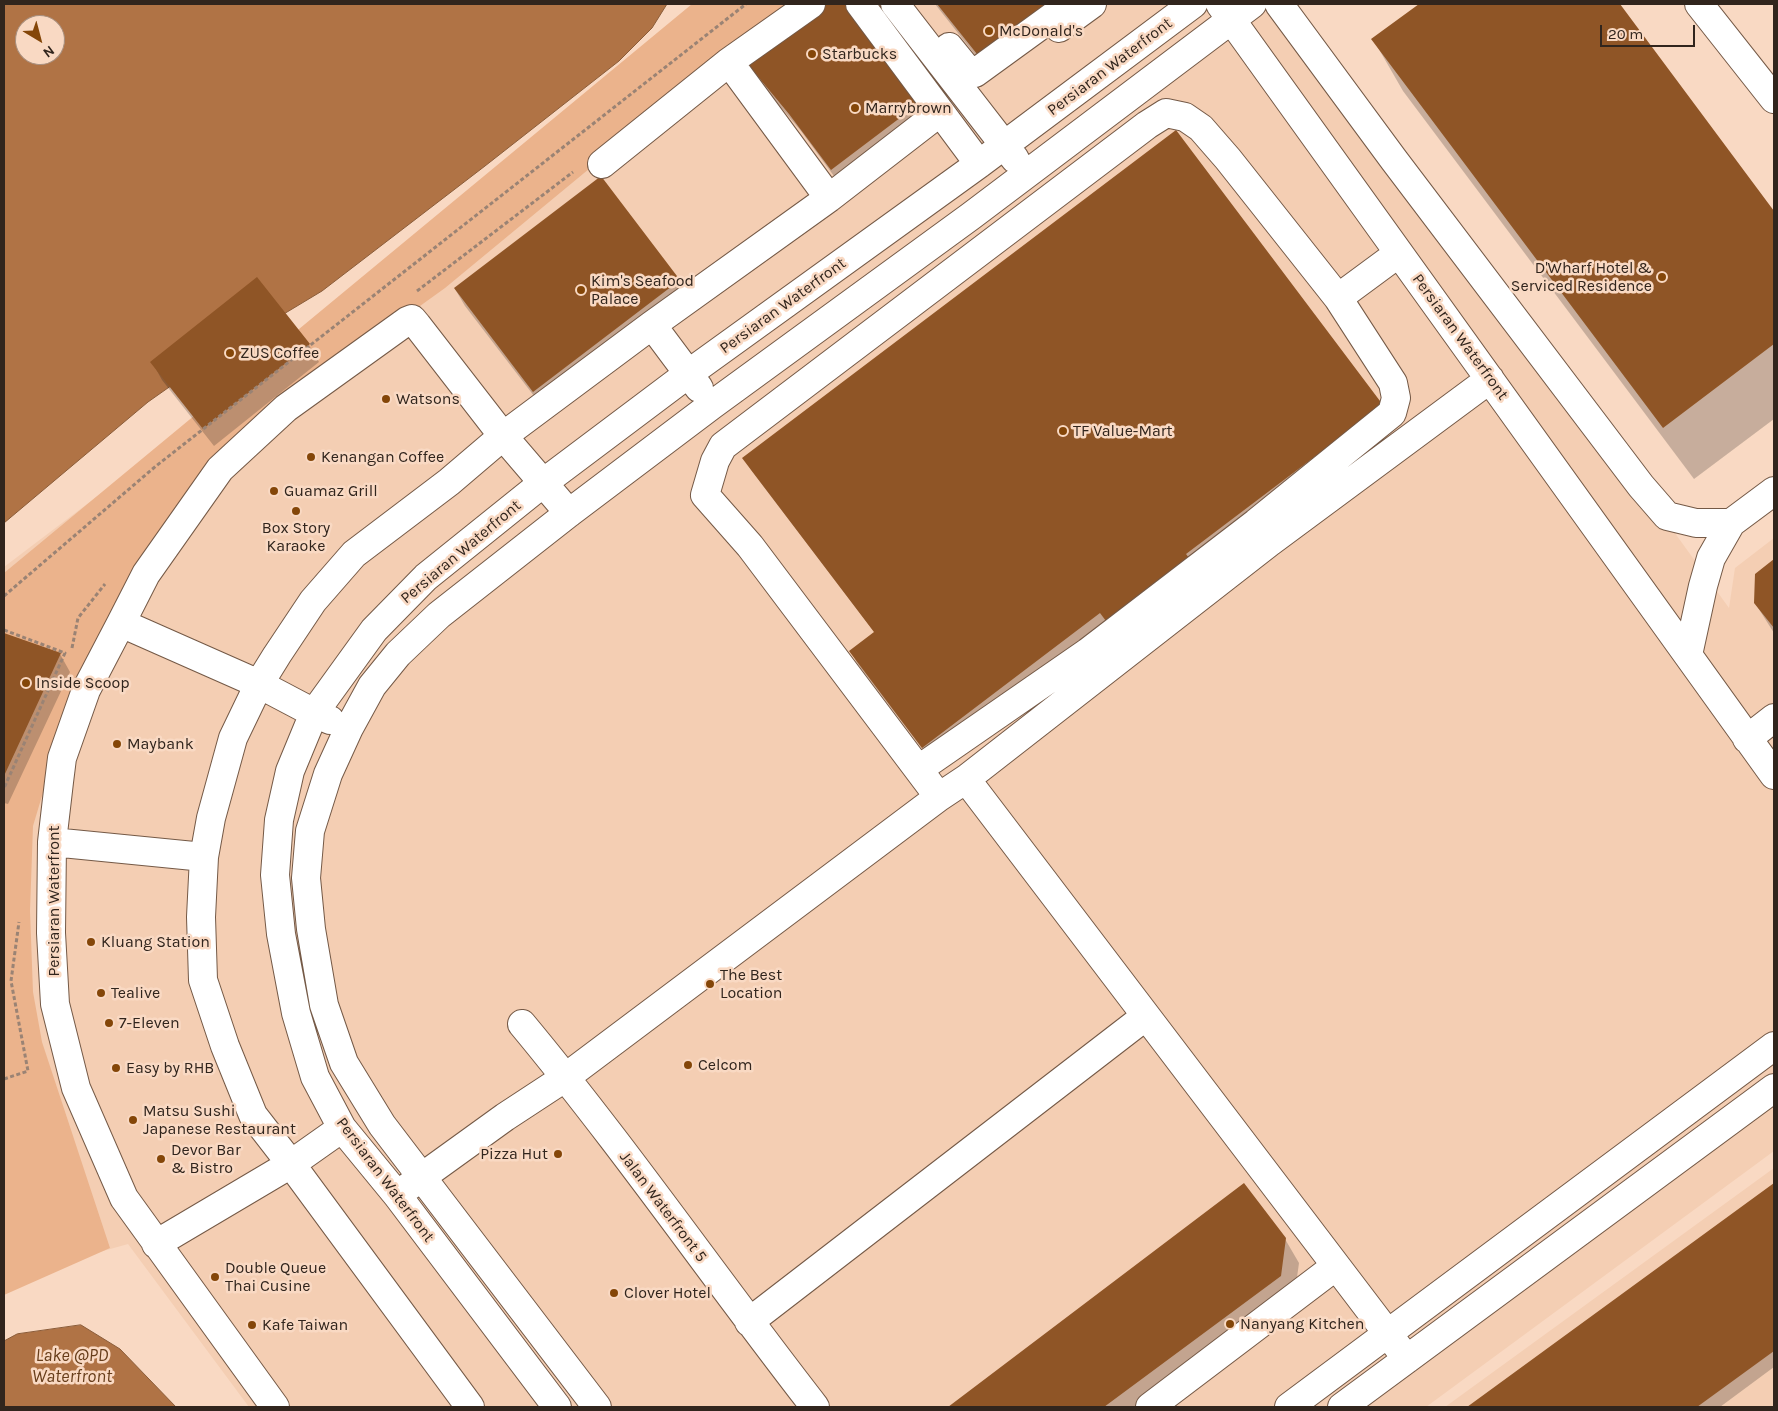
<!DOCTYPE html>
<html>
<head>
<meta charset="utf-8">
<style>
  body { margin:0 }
  #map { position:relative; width:1778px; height:1411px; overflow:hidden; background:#f9d9c3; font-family:Karla,sans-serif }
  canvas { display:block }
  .frame { position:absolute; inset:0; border:5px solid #31251d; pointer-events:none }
  .north { position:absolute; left:15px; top:15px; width:50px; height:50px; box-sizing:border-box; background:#f9d9c3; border:1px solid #a99181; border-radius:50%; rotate:143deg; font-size:14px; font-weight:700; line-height:20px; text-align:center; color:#31251d }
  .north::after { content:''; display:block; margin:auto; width:18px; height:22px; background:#844608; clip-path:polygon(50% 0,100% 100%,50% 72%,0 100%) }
  .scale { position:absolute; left:1600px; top:25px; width:95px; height:22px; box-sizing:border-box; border:2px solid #31251d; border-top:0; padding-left:6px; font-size:15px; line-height:18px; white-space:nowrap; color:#31251d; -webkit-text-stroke:4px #f9d9c3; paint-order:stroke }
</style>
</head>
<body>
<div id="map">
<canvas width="1778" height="1411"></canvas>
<div class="frame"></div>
<div class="north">N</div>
<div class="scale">20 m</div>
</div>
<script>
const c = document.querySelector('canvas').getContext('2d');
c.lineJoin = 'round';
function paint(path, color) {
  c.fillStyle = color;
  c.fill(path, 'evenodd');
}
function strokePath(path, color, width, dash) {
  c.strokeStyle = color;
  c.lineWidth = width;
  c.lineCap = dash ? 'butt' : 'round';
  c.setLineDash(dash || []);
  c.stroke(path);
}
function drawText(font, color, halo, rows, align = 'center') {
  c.font = font + ' Karla,sans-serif';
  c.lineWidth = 5;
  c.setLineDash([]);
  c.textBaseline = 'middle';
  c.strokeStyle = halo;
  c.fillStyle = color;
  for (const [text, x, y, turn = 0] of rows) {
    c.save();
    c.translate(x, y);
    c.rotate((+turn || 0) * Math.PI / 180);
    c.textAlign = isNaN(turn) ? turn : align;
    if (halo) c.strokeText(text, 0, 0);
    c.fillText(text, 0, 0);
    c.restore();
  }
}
paint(new Path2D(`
  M 746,4 L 1293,4 L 1729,608 L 1735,568 L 1774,538 L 1774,1151 L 1426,1407 L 249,1407 L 128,1244 L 4,1279 L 4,567 Z
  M 1774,1168 L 1774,1407 L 1445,1407 Z`), '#f4ceb3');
paint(new Path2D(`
  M 692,4 L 806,4 L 595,164 L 445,288 L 281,406 L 217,467 L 59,739 L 33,826 L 30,911 L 33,992 L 42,1042 L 110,1248 L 4,1295 L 4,573 Z`), '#ebb38c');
const water = new Path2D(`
  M 4,4 L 667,4 L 652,28 L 619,61 L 485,166 L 322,291 L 209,359 L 148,402 L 4,523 ZM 25,25 L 55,25 L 55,55 L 25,55 Z
  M 81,1325 L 120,1349 L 176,1407 L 4,1407 L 4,1341 L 17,1334 Z`);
paint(water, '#b07345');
strokePath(water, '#8a5c39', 1);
paint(new Path2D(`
  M 821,4 L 845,4 L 920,103 L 930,121 L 842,187 L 801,131 L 757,79 L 747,61 Z
  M 935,4 L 1092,4 L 992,76 Z
  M 1421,4 L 1618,4 L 1774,213 L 1774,419 L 1694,479 L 1403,91 L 1373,39 Z
  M 601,178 L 679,281 L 689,299 L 544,409 L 465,306 L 455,289 Z
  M 309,345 L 319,362 L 214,446 L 162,380 L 152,362 Z
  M 1389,417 L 930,759 L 857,663 L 851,651 L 875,633 L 751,470 L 744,458 Z
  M 1774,560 L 1774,633 L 1755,603 L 1756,575 Z
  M 4,635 L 60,654 L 70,672 L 8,804 L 4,803 Z
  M 1244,1184 L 1285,1239 L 1299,1263 L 1294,1299 L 1149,1407 L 950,1407 Z
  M 1774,1184 L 1774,1367 L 1720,1407 L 1469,1407 Z`), '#0003');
paint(new Path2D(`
  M 819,4 L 847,4 L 921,102 L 831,170 L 789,114 L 745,61 Z
  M 937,4 L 1057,4 L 981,59 Z
  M 1419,4 L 1620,4 L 1774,211 L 1774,344 L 1663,428 L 1371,39 Z
  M 1176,130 L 1383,405 L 1186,554 L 1195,566 L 1112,629 L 1100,613 L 922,748 L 849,651 L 874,632 L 742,458 Z
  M 601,176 L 680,280 L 533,392 L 454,288 Z
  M 257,277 L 310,344 L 203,429 L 150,362 Z
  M 1774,559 L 1774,628 L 1754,603 L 1755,574 Z
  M 4,633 L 61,653 L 4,776 Z
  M 1244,1183 L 1286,1238 L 1281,1276 L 1104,1407 L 948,1407 Z
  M 1774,1183 L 1774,1351 L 1697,1407 L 1467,1407 Z`), '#8f5526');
const minor = new Path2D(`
  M 860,4 L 979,164
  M 895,4 L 1015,159
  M 1220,4 L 1774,775
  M 1279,4 L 1394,160 L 1641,486 L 1667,516 L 1696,523 L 1731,523
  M 1699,4 L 1774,99
  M 1059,28 L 1092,4
  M 949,47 L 971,74 L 975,73 L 1070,4
  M 729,62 L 829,198
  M 602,164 L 729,62 L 811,4
  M 1338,298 L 1399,253
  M 652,325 L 699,388
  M 121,623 L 259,684 L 314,713 L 330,720
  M 1688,655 L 1703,586 L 1711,558 L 1731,523 L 1774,491
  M 1747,739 L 1774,718
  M 919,769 L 1088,652 L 1256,523 L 1392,413 L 1396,398 L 1393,383 L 1338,298 L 1228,159 L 1201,128 L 1185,117 L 1166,113 L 1147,125 L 723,446 L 715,461 L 705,495 L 750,546 L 939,797
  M 966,779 L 1407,1359
  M 52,842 L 204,857
  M 522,1024 C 625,1148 716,1280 815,1407
  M 408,1187 L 505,1117 L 566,1077 L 939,797 L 966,779 L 1270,542 L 1490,379
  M 156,1244 L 291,1164 L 342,1128
  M 749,1322 L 1146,1016
  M 275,1407 L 124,1198 L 76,1088 L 55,1004 L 51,933 L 52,842 L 59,782 L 62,758 L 86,690 L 121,623 L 146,574 L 220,469 L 286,408 L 407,321 L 412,319 L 417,325 L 503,436 L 569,513
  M 470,1407 L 291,1164 L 253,1115 L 225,1046 L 203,980 L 201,917 L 204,857 L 211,818 L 233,738 L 259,684 L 277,655 L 313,601 L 354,554 L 449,482 L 503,436 L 652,325 L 829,198 L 939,113
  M 557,1407 L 397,1195 L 342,1128 L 315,1077 L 296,1013 L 281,934 L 275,875 L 279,820 L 290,771 L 314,713 L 374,630 L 426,577 L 543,483 L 688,374 L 979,164 L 1193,4
  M 597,1407 L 382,1125 L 344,1063 L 324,1005 L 311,929 L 306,878 L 310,831 L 328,774 L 349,728 L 372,686 L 398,654 L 439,615 L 569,513 L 712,405 L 971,216 L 1252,4
  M 1150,1407 L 1336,1266
  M 1289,1407 L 1774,1046
  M 1342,1407 L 1774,1088`);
strokePath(minor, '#745946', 30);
strokePath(new Path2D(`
  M 417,291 L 573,172
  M 4,596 L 156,466 L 746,4
  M 4,630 L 65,653 L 4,788
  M 72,648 L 78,618 L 105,584
  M 4,1079 L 28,1071 L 11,981 L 19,922`), '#9a8374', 3, [4, 2.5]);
strokePath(minor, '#fff', 28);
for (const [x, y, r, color] of [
  [989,31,5,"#844608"],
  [812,54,5,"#844608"],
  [855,108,5,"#844608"],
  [1662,277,5,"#844608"],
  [581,290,5,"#844608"],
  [230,353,5,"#844608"],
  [386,399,5,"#844608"],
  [1063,431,5,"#844608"],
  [311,457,5,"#844608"],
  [274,491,5,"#844608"],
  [296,511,5,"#844608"],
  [26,683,5,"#844608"],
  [117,744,5,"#844608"],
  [91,942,5,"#844608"],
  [710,984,5,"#844608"],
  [101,993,5,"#844608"],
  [109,1023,5,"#844608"],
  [688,1065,5,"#844608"],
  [116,1068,5,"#844608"],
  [133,1120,5,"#844608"],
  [558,1154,5,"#844608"],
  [161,1159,5,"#844608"],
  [215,1277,5,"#844608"],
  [614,1293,5,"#844608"],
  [1230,1324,5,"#844608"],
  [252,1325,5,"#844608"]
]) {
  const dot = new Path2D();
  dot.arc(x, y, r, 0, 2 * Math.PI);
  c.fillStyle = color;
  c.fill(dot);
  strokePath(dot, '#f9d9c3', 2);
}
drawText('16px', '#31251d', '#f9d9c3', [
  ["McDonald's",999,31],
  ["Starbucks",822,54],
  ["Marrybrown",865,108],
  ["D'Wharf Hotel &",1652,268,"right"],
  ["Serviced Residence",1652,286,"right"],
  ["Kim's Seafood",591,281],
  ["Palace",591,299],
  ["ZUS Coffee",240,353],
  ["Watsons",396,399],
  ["TF Value-Mart",1073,431],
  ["Kenangan Coffee",321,457],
  ["Guamaz Grill",284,491],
  ["Box Story",296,528,"center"],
  ["Karaoke",296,546,"center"],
  ["Inside Scoop",36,683],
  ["Maybank",127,744],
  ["Kluang Station",101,942],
  ["The Best",720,975],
  ["Location",720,993],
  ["Tealive",111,993],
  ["7-Eleven",119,1023],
  ["Celcom",698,1065],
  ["Easy by RHB",126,1068],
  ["Matsu Sushi",143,1111],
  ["Japanese Restaurant",143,1129],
  ["Devor Bar",171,1150],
  ["& Bistro",171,1168],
  ["Pizza Hut",548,1154,"right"],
  ["Double Queue",225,1268],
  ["Thai Cusine",225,1286],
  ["Clover Hotel",624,1293],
  ["Nanyang Kitchen",1240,1324],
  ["Kafe Taiwan",262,1325]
], 'left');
drawText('16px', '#31251d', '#f9d9c3', [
  ["Persiaran Waterfront",1110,67,-37],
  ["Persiaran Waterfront",783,306,-36],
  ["Persiaran Waterfront",1460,337,54],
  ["Persiaran Waterfront",461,552,-40],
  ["Persiaran Waterfront",54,901,-90],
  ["Persiaran Waterfront",385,1180,53],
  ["Jalan Waterfront 5",663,1207,53]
]);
drawText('italic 18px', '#673d1a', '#f9d9c3', [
  ["Lake @PD",72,1356],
  ["Waterfront",72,1377]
]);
</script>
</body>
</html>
